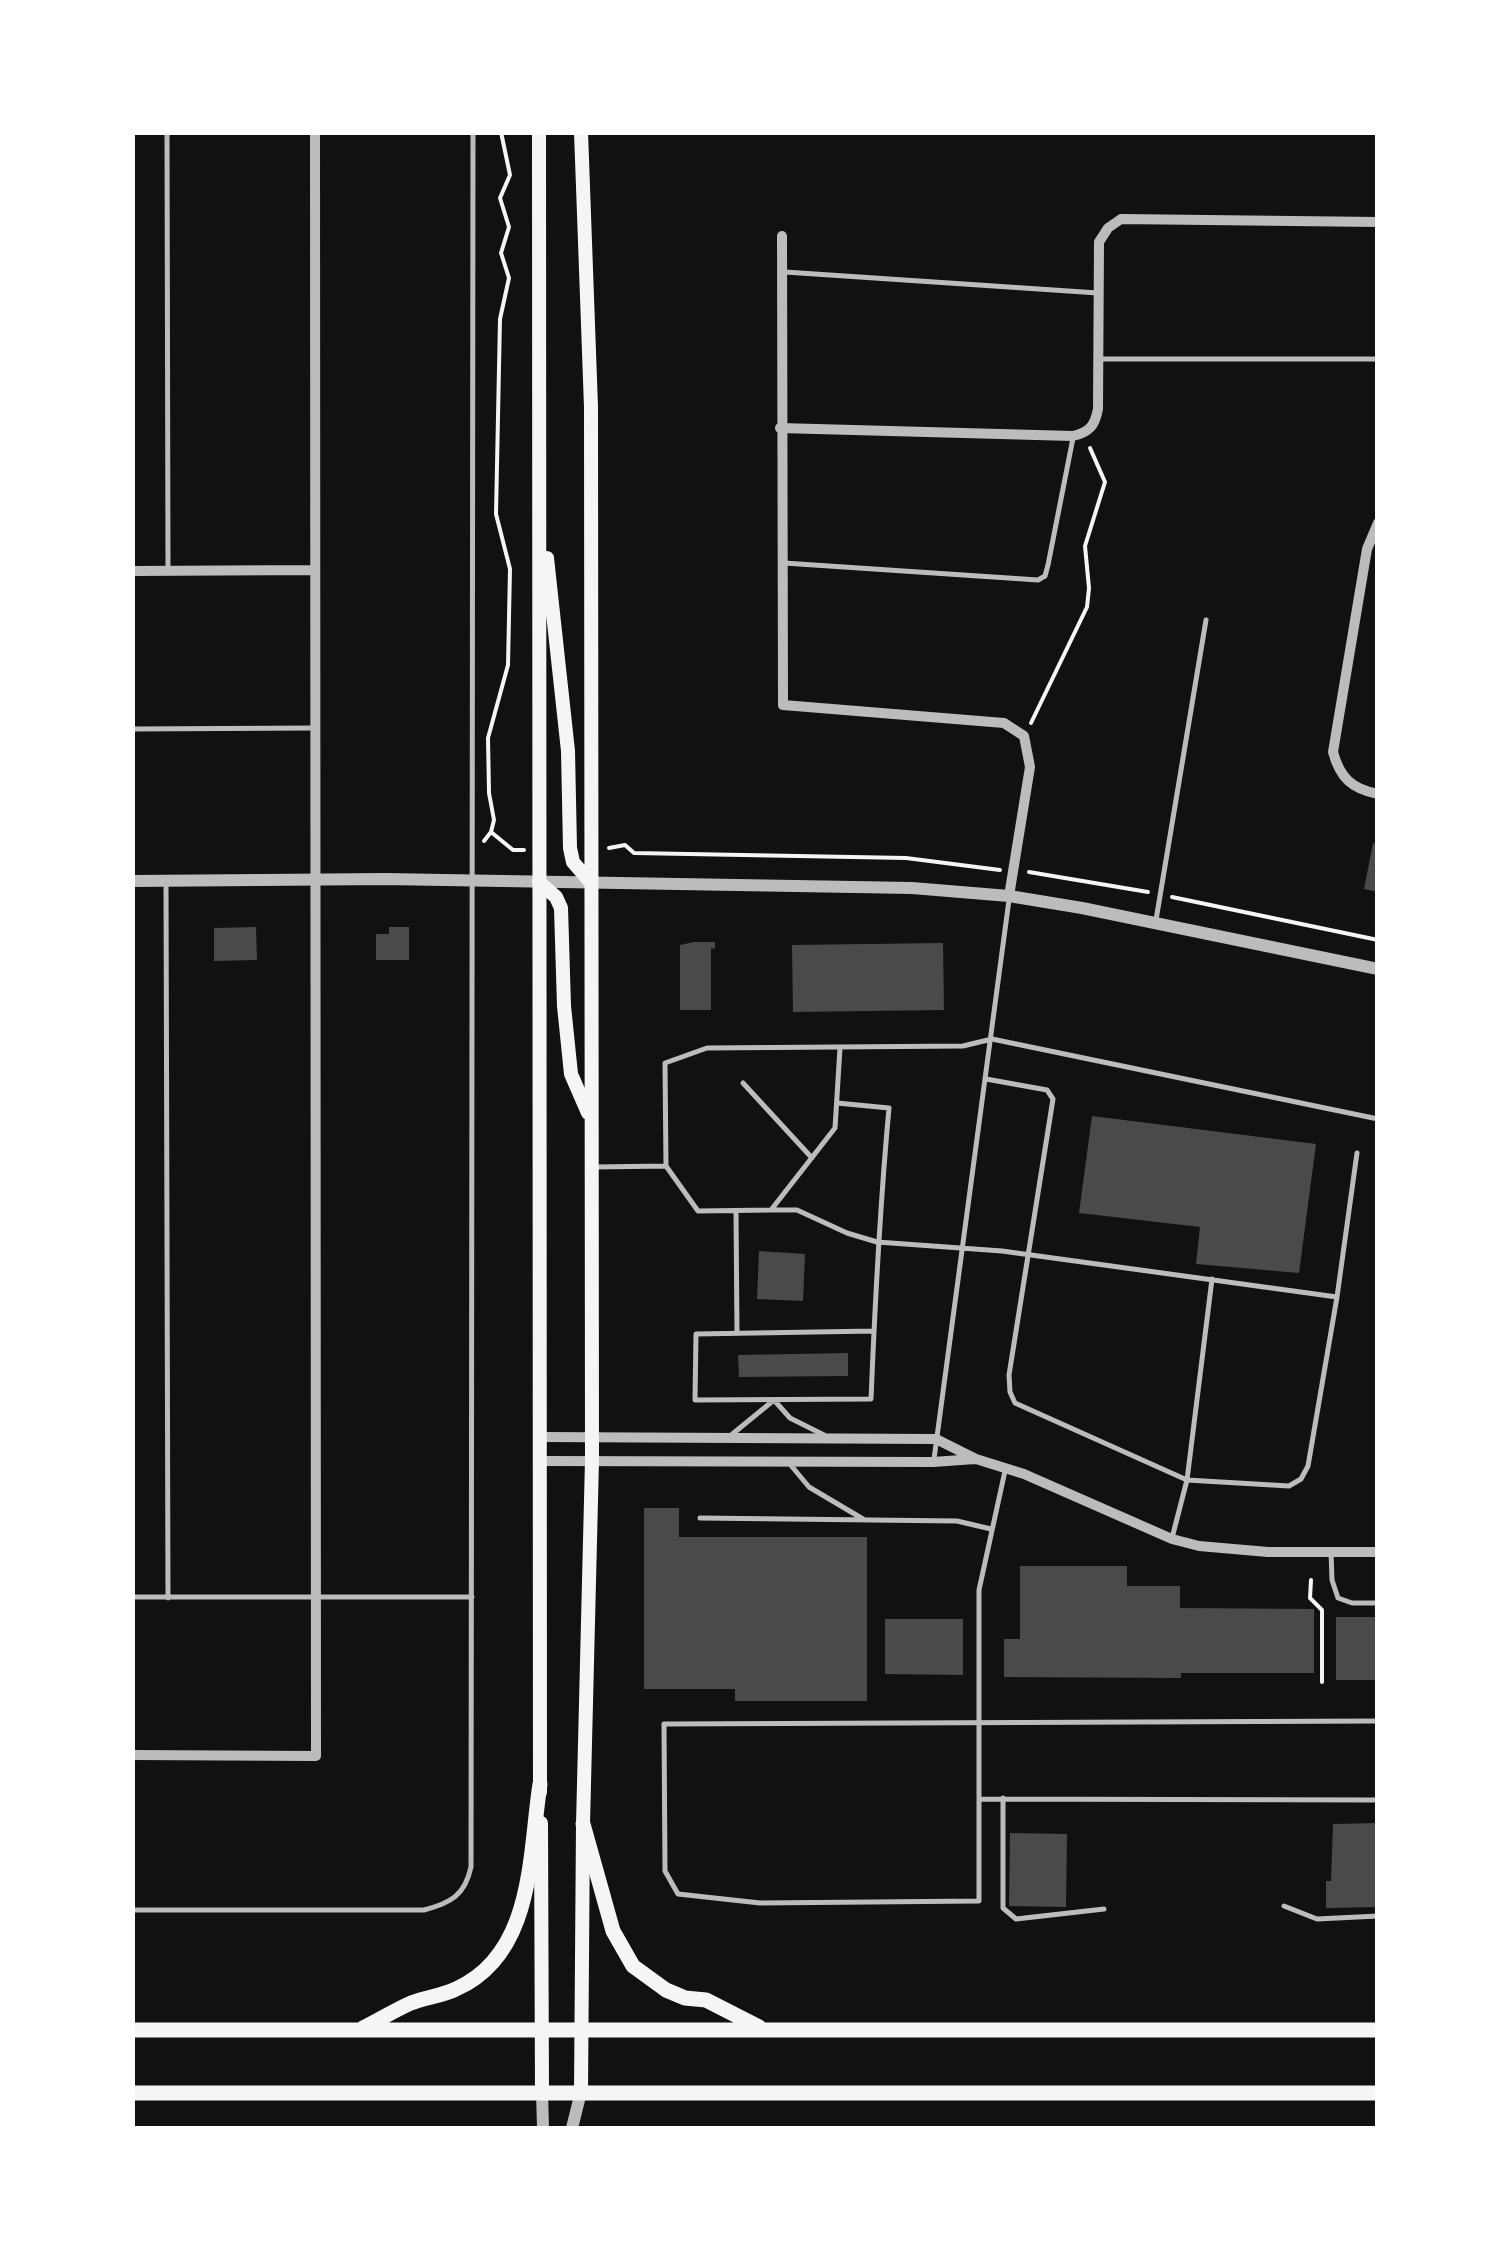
<!DOCTYPE html>
<html>
<head>
<meta charset="utf-8">
<style>
  body { margin:0 }
  #map { position:relative; width:1510px; height:2261px; overflow:hidden; background:#111; font-family:Lato,sans-serif }
  canvas { display:block }
  .frame { position:absolute; inset:0; border:135px solid #fff; pointer-events:none }
</style>
</head>
<body>
<div id="map">
<canvas width="1510" height="2261"></canvas>
<div class="frame"></div>
</div>
<script>
const c = document.querySelector('canvas').getContext('2d');
c.lineJoin = 'round';
function paint(path, color) {
  c.fillStyle = color;
  c.fill(path, 'evenodd');
}
function strokePath(path, color, width, dash) {
  c.strokeStyle = color;
  c.lineWidth = width;
  c.lineCap = dash ? 'butt' : 'round';
  c.setLineDash(dash || []);
  c.stroke(path);
}
paint(new Path2D(`
  M 1373,843 L 1378,844 L 1378,892 L 1364,889 Z
  M 256,927 L 257,960 L 214,961 L 214,928 Z
  M 389,927 L 409,927 L 409,960 L 376,960 L 376,934 L 389,934 Z
  M 694,942 L 715,942 L 715,949 L 711,948 L 711,1010 L 680,1010 L 680,945 Z
  M 943,943 L 944,1010 L 793,1012 L 792,945 Z
  M 1092,1116 L 1316,1144 L 1299,1273 L 1196,1264 L 1200,1227 L 1079,1213 Z
  M 759,1251 L 805,1254 L 803,1301 L 757,1299 Z
  M 848,1353 L 848,1376 L 739,1377 L 738,1355 Z
  M 644,1508 L 679,1508 L 679,1537 L 867,1537 L 867,1701 L 735,1701 L 735,1689 L 644,1689 Z
  M 1020,1566 L 1127,1566 L 1127,1586 L 1180,1586 L 1180,1608 L 1314,1609 L 1314,1673 L 1181,1673 L 1181,1678 L 1004,1677 L 1004,1639 L 1020,1639 Z
  M 1336,1617 L 1378,1617 L 1378,1680 L 1336,1680 Z
  M 885,1619 L 963,1619 L 963,1675 L 885,1674 Z
  M 1378,1823 L 1378,1907 L 1326,1908 L 1326,1881 L 1331,1881 L 1333,1824 Z
  M 1010,1833 L 1067,1834 L 1066,1907 L 1009,1906 Z`), '#4a4a4a');
strokePath(new Path2D(`
  M 1031,723 L 1087,607 L 1089,588 L 1085,546 L 1105,482 L 1090,448
  M 491,832 L 513,850 L 524,850
  M 484,841 L 491,832 L 494,820 L 489,793 L 488,738 L 508,665 L 510,569 L 496,514 L 500,319 L 509,278 L 501,253 L 509,227 L 500,198 L 510,175 L 501,132
  M 609,848 L 625,845 L 634,853 L 906,858 L 1000,870
  M 1029,872 L 1148,892
  M 1172,897 L 1378,940
  M 1311,1580 L 1310,1598 L 1322,1610 L 1322,1682`), '#f5f5f5', 4);
strokePath(new Path2D(`
  M 167,132 L 168,568
  M 785,272 L 1098,293
  M 1099,359 L 1378,359
  M 784,563 L 1038,580 L 1045,576 L 1048,565 L 1073,438
  M 132,729 L 314,728
  M 166,882 L 168,1598
  M 1156,920 L 1206,620
  M 986,1079 L 1047,1090 L 1053,1099 L 1009,1375 L 1010,1392 L 1015,1403 L 1187,1480 L 1212,1279
  M 743,1083 L 812,1158
  M 837,1103 L 889,1108 C 880,1205 875,1302 871,1399 L 695,1400 L 696,1334 L 874,1331
  M 666,1166 L 698,1211 L 771,1210 L 835,1128 L 840,1048
  M 595,1167 L 666,1166 L 665,1063 L 707,1048 L 963,1046 L 992,1039 L 1378,1119
  M 771,1210 L 797,1210 L 847,1233 L 877,1242 L 1002,1251 L 1337,1297 L 1357,1153
  M 736,1212 L 737,1333
  M 730,1436 L 774,1400 L 790,1418 L 824,1435
  M 934,1459 L 1009,900
  M 789,1463 L 809,1487 L 863,1519
  M 1005,1471 L 979,1590 L 979,1901 L 760,1903 L 678,1894 L 665,1871 L 664,1724 L 1378,1721
  M 700,1518 L 957,1521 L 991,1529
  M 1172,1538 L 1187,1480 L 1289,1486 L 1301,1479 L 1308,1466 L 1337,1297
  M 1331,1552 L 1332,1580 L 1338,1598 L 1352,1603 L 1378,1603
  M 132,1597 L 472,1597
  M 1003,1798 L 1003,1908 L 1016,1919 L 1104,1909
  M 980,1799 L 1378,1800
  M 1284,1906 L 1317,1919 L 1378,1916
  M 132,1910 L 424,1910 C 451,1903 465,1895 471,1867 L 473,132`), '#bcbcbc', 5);
strokePath(new Path2D(`
  M 782,236 L 783,705 L 1004,723 L 1024,736 L 1030,767 L 1009,896
  M 780,428 L 1073,436 C 1090,432 1095,425 1098,409 L 1099,242 L 1108,228 L 1121,219 L 1378,222
  M 1378,523 L 1367,549 L 1333,752 C 1340,778 1352,789 1378,794
  M 132,571 L 314,570
  M 541,1437 L 936,1439 L 976,1459 L 1024,1474 L 1172,1539 L 1199,1546 L 1268,1552 L 1378,1552
  M 541,1461 L 933,1462 L 975,1459
  M 132,1755 L 316,1756 L 315,132`), '#bcbcbc', 10);
strokePath(new Path2D(`
  M 132,881 L 386,879 L 912,888 L 1009,896 L 1082,908 L 1378,969
  M 542,2092 L 543,2128
  M 572,2128 L 581,2092`), '#bcbcbc', 12);
strokePath(new Path2D(`
  M 539,132 L 540,1792
  M 547,558 L 568,751 L 570,848 L 573,862 L 591,883
  M 539,882 L 556,897 L 561,908 L 564,1006 L 571,1074 L 588,1113
  M 541,1823 L 542,2092
  M 581,2092 L 583,1824 L 592,1460 L 591,407 L 581,132`), '#f5f5f5', 14);
strokePath(new Path2D(`
  M 583,1824 L 613,1931 L 633,1966 L 666,1990 L 685,1998 L 706,2000 L 759,2027
  M 363,2028 C 379,2020 395,2010 411,2003 C 426,1997 442,1996 456,1989 C 534,1954 529,1856 540,1784
  M 132,2030 L 1378,2030
  M 132,2093 L 1378,2093`), '#f5f5f5', 15);
</script>
</body>
</html>
